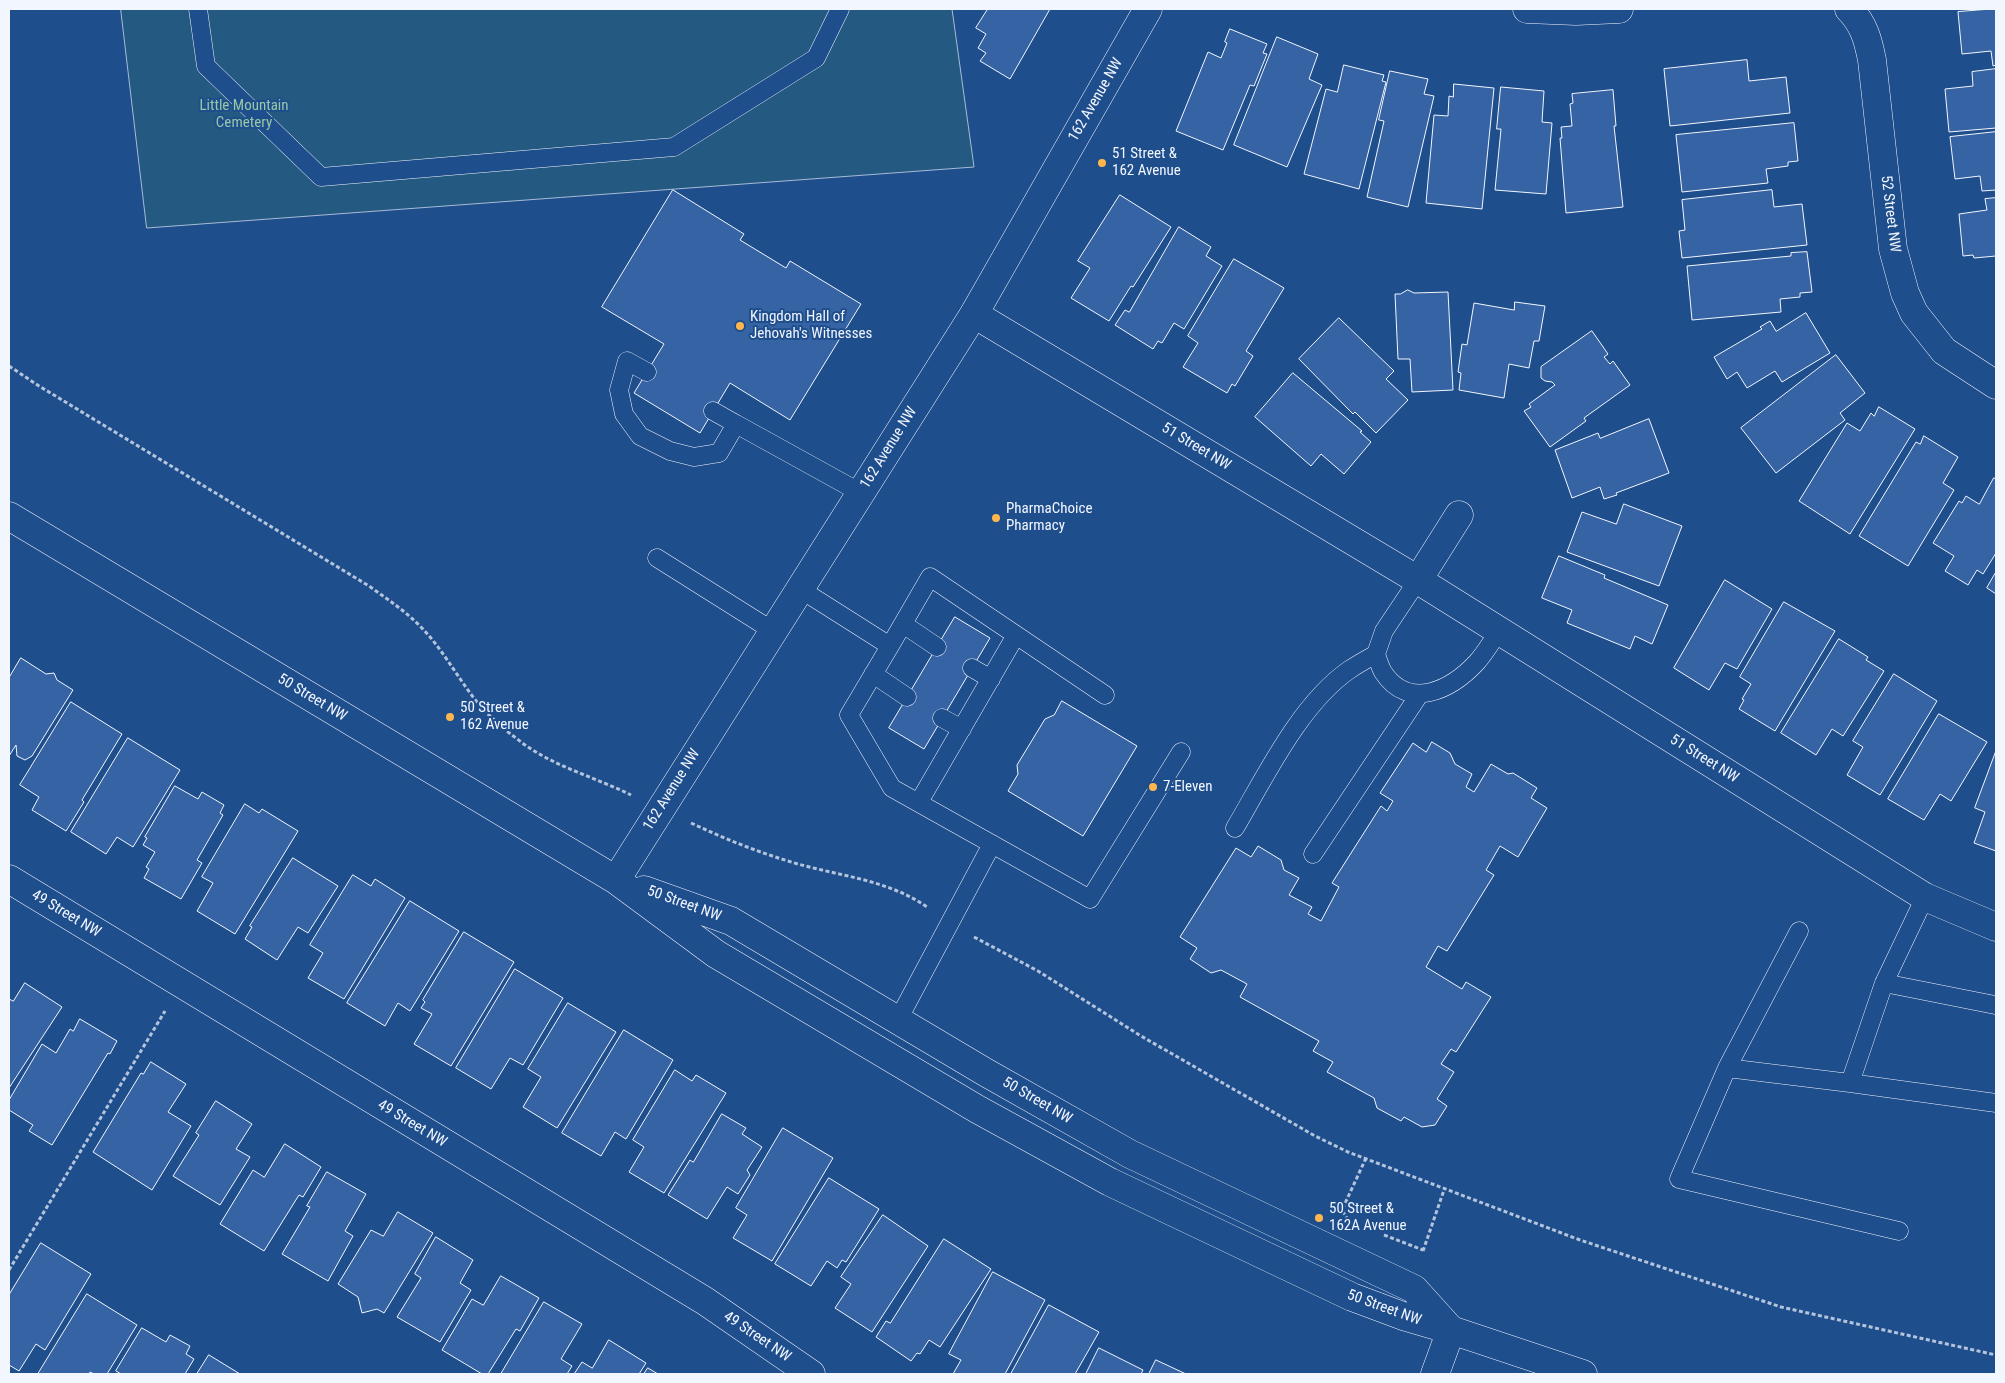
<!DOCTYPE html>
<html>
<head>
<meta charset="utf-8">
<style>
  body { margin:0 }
  #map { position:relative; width:2005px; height:1383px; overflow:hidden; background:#1f4e8c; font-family:"Roboto Condensed",sans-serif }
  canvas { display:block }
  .frame { position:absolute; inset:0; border:10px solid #f2f6ff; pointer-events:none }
</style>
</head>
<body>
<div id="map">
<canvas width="2005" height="1383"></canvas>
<div class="frame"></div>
</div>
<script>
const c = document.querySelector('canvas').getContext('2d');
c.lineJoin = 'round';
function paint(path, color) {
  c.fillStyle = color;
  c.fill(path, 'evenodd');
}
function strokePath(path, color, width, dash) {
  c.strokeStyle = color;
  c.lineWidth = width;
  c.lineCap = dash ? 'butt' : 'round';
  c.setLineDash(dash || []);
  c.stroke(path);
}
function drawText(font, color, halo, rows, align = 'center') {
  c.font = font + ' "Roboto Condensed",sans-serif';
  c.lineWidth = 4;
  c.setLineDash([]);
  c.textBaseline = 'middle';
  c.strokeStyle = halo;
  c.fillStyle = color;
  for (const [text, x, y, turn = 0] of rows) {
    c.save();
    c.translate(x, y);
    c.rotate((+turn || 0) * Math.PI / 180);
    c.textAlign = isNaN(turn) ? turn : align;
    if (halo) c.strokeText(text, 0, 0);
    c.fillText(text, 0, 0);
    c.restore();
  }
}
const green = new Path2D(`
  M 121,9 L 952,9 L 974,167 L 147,228 Z`);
paint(green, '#245a82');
strokePath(green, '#a8bbd7', 1);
const building = new Path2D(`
  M 988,9 L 1050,9 L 1010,79 L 980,61 L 986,53 L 978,48 L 986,34 L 976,28 Z
  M 1996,9 L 1996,65 L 1993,66 L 1991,51 L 1962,54 L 1958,12 Z
  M 1230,29 L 1267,44 L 1263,53 L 1267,54 L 1254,86 L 1250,85 L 1223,150 L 1176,131 L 1208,52 L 1221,58 L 1227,43 L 1225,42 Z
  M 1277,37 L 1318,54 L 1309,79 L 1322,85 L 1287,167 L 1234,145 Z
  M 1747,60 L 1749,81 L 1786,77 L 1790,113 L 1670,126 L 1664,69 Z
  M 1344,65 L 1384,75 L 1382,81 L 1386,82 L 1359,189 L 1304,174 L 1326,89 L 1337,92 Z
  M 1996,69 L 1996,128 L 1949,132 L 1945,89 L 1973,86 L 1972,72 Z
  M 1390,71 L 1428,79 L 1424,94 L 1434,96 L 1408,207 L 1367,197 L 1384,121 L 1379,120 Z
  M 1454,84 L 1494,88 L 1482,209 L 1426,203 L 1434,115 L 1448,116 L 1449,96 L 1453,97 Z
  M 1501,87 L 1544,91 L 1542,122 L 1552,123 L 1546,194 L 1495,190 L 1501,129 L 1497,129 Z
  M 1613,90 L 1616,126 L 1614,126 L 1623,207 L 1566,213 L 1560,138 L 1562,138 L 1561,127 L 1572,126 L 1570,104 L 1573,103 L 1572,94 Z
  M 1794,123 L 1798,161 L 1788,162 L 1788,166 L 1766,169 L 1768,183 L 1682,192 L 1676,135 Z
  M 1996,132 L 1996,190 L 1982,191 L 1980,176 L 1955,179 L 1950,137 Z
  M 673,190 L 744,234 L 740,240 L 786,268 L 790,261 L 861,304 L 790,420 L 730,383 L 700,433 L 634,393 L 664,344 L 602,307 Z
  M 1772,190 L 1774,207 L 1802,204 L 1807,245 L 1682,258 L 1679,231 L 1685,230 L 1682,200 Z
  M 1120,195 L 1171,227 L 1133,287 L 1131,286 L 1109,321 L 1071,298 L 1090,268 L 1078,261 Z
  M 1996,198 L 1996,256 L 1974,258 L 1973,255 L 1963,256 L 1959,214 L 1987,210 L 1985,199 Z
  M 1179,227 L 1211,247 L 1206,256 L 1222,266 L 1184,329 L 1174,323 L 1162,343 L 1158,341 L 1153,349 L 1115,325 L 1125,310 L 1129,312 Z
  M 1807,252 L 1812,292 L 1800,293 L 1800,297 L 1780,299 L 1781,312 L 1692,320 L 1687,266 L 1791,256 L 1791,253 Z
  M 1234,259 L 1284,288 L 1246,351 L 1253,356 L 1235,386 L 1232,384 L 1227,393 L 1183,367 L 1198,343 L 1188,336 Z
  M 1408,290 L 1414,293 L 1448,292 L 1453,390 L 1412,392 L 1410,359 L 1398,359 L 1395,294 L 1400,294 Z
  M 1515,302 L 1545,306 L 1539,341 L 1534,341 L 1529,368 L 1509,364 L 1504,398 L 1459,390 L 1461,373 L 1458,372 L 1462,344 L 1467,345 L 1474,303 L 1514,310 Z
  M 1806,313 L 1830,353 L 1782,382 L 1775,371 L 1747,388 L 1737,372 L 1727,379 L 1714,357 L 1762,329 L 1760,327 L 1770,321 L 1776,331 Z
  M 1339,318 L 1394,371 L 1386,379 L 1408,400 L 1376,433 L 1355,412 L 1353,414 L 1299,359 Z
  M 1592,331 L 1608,354 L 1604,357 L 1610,364 L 1613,361 L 1630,385 L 1584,418 L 1586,421 L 1550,447 L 1524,411 L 1531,407 L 1529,404 L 1555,385 L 1552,382 L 1545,381 L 1541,378 L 1541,367 Z
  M 1836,355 L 1865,393 L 1840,413 L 1845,420 L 1776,473 L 1741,428 Z
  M 1293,373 L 1362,431 L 1360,432 L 1371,442 L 1344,474 L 1321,454 L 1311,466 L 1255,417 Z
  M 1879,407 L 1915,429 L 1850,534 L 1799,501 L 1847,423 L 1860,431 L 1871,413 L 1874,416 Z
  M 1649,419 L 1669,473 L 1616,493 L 1617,495 L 1604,499 L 1600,487 L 1572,498 L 1555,450 L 1598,433 L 1600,438 Z
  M 1924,436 L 1958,457 L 1943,483 L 1954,490 L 1908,566 L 1859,536 L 1916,442 L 1920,444 Z
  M 1994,478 L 1996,479 L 1996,553 L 1983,574 L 1977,570 L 1968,585 L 1945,571 L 1954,556 L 1933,543 L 1959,501 L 1962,503 L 1966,496 L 1979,504 Z
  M 1624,504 L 1682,526 L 1659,586 L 1567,552 L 1582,512 L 1616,524 Z
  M 1559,556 L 1605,575 L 1604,578 L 1668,605 L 1652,644 L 1635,636 L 1630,649 L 1567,623 L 1572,610 L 1542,598 Z
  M 1996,572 L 1996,594 L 1987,588 Z
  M 1725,580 L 1772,609 L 1737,669 L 1725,663 L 1709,690 L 1674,668 Z
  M 1784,602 L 1835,631 L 1775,731 L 1739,709 L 1744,700 L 1742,699 L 1751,684 L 1740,677 Z
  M 955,617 L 990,638 L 924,749 L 889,728 Z
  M 1839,639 L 1868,657 L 1866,660 L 1884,671 L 1843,736 L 1832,729 L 1816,755 L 1781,733 Z
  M 21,658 L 46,674 L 54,673 L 57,680 L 73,690 L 32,756 L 25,760 L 17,756 L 16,745 L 9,756 L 9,678 Z
  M 1894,674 L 1937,701 L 1880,795 L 1847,775 L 1863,747 L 1853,741 Z
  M 1062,701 L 1137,746 L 1083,836 L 1008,791 L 1018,774 L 1017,765 L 1045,719 L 1054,715 Z
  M 71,702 L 122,734 L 82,800 L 84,802 L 66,831 L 32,810 L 39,797 L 20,785 Z
  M 1939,714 L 1987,742 L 1951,801 L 1940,794 L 1924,820 L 1888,799 Z
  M 128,738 L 180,770 L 133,847 L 117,837 L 106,854 L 71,832 Z
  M 1432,742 L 1450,753 L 1455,764 L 1472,774 L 1466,787 L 1474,792 L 1491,764 L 1508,774 L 1513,773 L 1537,788 L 1531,798 L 1547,808 L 1518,857 L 1500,846 L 1486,870 L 1494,875 L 1447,951 L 1438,946 L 1426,967 L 1462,989 L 1466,982 L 1491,997 L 1456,1052 L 1451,1049 L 1441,1064 L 1454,1072 L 1437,1099 L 1447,1106 L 1435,1125 L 1422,1127 L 1404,1117 L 1401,1121 L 1377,1108 L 1374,1098 L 1327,1072 L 1333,1062 L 1313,1051 L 1319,1041 L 1240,997 L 1247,984 L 1221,970 L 1211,973 L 1190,959 L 1197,948 L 1180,937 L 1236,848 L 1251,857 L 1258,846 L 1281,860 L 1284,870 L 1299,878 L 1289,895 L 1312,907 L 1308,914 L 1321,921 L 1339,887 L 1332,883 L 1381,806 L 1387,811 L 1393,801 L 1380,793 L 1413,743 L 1426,752 Z
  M 1996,751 L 1996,851 L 1974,843 L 1985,812 L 1975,808 Z
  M 175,786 L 198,799 L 202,792 L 224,805 L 220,813 L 223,815 L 197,860 L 202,863 L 181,899 L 144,878 L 149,869 L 146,867 L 155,852 L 143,845 L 147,838 L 145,837 Z
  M 245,804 L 259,813 L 262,809 L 298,831 L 235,934 L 197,911 L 213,883 L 202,877 Z
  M 293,858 L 338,886 L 308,933 L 298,927 L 277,960 L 245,939 L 252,927 L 250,926 Z
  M 353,875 L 371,886 L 375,879 L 405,898 L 344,999 L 308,978 L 323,953 L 310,945 Z
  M 410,901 L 459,931 L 410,1011 L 398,1003 L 385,1026 L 347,1003 Z
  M 464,932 L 514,962 L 451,1066 L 414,1044 L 432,1014 L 421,1008 L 425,1002 L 423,1000 Z
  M 515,969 L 563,998 L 523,1065 L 510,1058 L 491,1089 L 456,1068 Z
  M 25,983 L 62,1007 L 9,1088 L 9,999 L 13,1001 Z
  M 568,1003 L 616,1032 L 557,1128 L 523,1107 L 541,1077 L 528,1069 Z
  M 80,1019 L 117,1041 L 110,1054 L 108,1053 L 52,1145 L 29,1131 L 33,1125 L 9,1110 L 9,1100 L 42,1044 L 56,1053 L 70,1029 L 73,1031 Z
  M 624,1030 L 673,1060 L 626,1139 L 615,1132 L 601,1156 L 562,1133 Z
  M 151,1062 L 186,1084 L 168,1112 L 191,1126 L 152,1190 L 93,1152 L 141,1073 L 143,1074 Z
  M 675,1070 L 692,1081 L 696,1075 L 726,1093 L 664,1193 L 629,1172 L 644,1147 L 633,1140 Z
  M 216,1101 L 252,1124 L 236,1149 L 250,1157 L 220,1205 L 173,1176 L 199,1135 L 196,1133 Z
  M 722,1114 L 746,1128 L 742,1134 L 762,1147 L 747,1170 L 750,1175 L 738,1194 L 727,1187 L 707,1219 L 668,1195 L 690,1160 L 693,1162 Z
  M 783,1128 L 833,1158 L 772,1261 L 733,1238 L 747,1215 L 736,1208 Z
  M 285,1144 L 321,1167 L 303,1197 L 299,1195 L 264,1251 L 220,1224 L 253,1170 L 264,1177 Z
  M 327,1172 L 366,1194 L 345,1231 L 353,1236 L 328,1281 L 282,1254 L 310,1207 L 307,1206 Z
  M 829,1178 L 879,1209 L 846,1262 L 842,1260 L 837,1268 L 827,1261 L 811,1286 L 775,1264 Z
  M 398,1212 L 433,1233 L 384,1313 L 377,1309 L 362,1313 L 358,1297 L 338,1284 L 371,1230 L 383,1236 Z
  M 883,1215 L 928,1246 L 872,1332 L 835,1308 L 851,1284 L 841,1277 Z
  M 436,1237 L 473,1260 L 460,1283 L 471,1290 L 440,1342 L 397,1317 L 421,1278 L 415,1274 Z
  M 944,1239 L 991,1269 L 940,1347 L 929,1340 L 920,1354 L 917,1353 L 911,1361 L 876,1337 L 886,1321 L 890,1323 Z
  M 41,1243 L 91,1274 L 45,1350 L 36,1344 L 19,1371 L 9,1365 L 9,1295 Z
  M 993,1272 L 1045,1300 L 1005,1374 L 953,1374 L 961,1360 L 949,1354 Z
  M 501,1276 L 539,1298 L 520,1331 L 516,1329 L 488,1374 L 482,1374 L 442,1350 L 472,1299 L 483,1305 Z
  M 87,1294 L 137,1325 L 107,1374 L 94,1374 L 90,1372 L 89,1374 L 38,1374 Z
  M 544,1302 L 582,1324 L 561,1359 L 572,1366 L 567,1374 L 501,1374 Z
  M 1049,1305 L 1099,1332 L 1075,1374 L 1011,1374 Z
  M 142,1328 L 166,1342 L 170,1335 L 190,1346 L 186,1354 L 194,1359 L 185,1374 L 121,1374 L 116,1371 Z
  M 609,1340 L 646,1363 L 639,1374 L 574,1374 L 582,1362 L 592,1368 Z
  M 1099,1348 L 1143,1370 L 1141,1374 L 1086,1374 Z
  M 209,1355 L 240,1374 L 197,1374 Z
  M 1156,1360 L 1186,1374 L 1149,1374 Z
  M 648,1368 L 658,1374 L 644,1374 Z`);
paint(building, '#3563a3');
strokePath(building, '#f2f6ff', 1);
const lane = new Path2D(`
  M 198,9 L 206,66 L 321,177 L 674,147 L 816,58 L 840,9
  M 647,372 L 627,361 L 619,390 L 624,414 L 640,436 L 670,451 L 694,457 L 719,453 L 736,424 L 861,493
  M 713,411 L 736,424
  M 657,558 L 773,631
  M 1418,580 L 1384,631 L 1376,654 C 1378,660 1380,667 1383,672 C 1409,712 1452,689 1477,662 C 1485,653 1492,641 1499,631
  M 800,589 L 890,646 L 849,715 L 892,788 L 1090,899 L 1181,752
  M 903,624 L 937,647
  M 890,646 L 930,577 L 1105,695
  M 972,668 L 991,679
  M 873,674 L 907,697
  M 942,718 L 962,729
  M 919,802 L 1016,635
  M 1235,828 C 1265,777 1300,704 1349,670 C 1358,664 1367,659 1376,654
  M 1313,854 L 1419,695
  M 1925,897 L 1884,983 L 1850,1083 L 1996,1103
  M 1799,931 L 1727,1068 L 1850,1083
  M 1884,983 L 1995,1005
  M 898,1020 L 992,844
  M 1727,1068 L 1679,1179 L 1899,1231`);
const street = new Path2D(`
  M 1527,9 L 1576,11 L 1619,9
  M 1849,9 C 1864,24 1868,40 1872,60 L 1893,249 L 1905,293 L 1914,313 L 1944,351 L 1996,385
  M 974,314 L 1418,580 L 1925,897 L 1996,927
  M 1418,580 L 1459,515
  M 9,879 L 705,1301 L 811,1374
  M 1435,1374 L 1451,1330`);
const secondary = new Path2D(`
  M 9,516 L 616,880 L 716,954 L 977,1109 L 1110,1182 L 1352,1297 L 1403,1316 L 1451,1330 L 1583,1374
  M 616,880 L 974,314 L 1148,9
  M 644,890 L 731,921 L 985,1072 L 1130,1154 L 1414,1289 L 1451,1330`);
strokePath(lane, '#f2f6ff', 19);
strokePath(street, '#f2f6ff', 29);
strokePath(secondary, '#f2f6ff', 29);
strokePath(new Path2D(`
  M 9,366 L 39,386 L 369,586 C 387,599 404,610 420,626 C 442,648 457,677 477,702 C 488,715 502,728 516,738 C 550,766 593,776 631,795
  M 691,823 C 723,838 755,851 788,861 C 835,876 885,878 927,907
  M 974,937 L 1038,971 L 1141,1036 L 1315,1136 L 1348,1152 L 1580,1240 L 1781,1307 L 1996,1355
  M 1348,1220 L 1342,1210 L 1366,1158
  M 1384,1235 L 1423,1250
  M 1423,1251 L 1444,1190
  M 9,1270 L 165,1011`), '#b3c4dc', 3, [4, 2.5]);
strokePath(lane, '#1f4e8c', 18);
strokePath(street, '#1f4e8c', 28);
strokePath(secondary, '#1f4e8c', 28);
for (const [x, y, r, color] of [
  [1102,163,5,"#ffb74d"],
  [740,326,5,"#ffb74d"],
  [996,518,5,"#ffb74d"],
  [450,717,5,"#ffb74d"],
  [1153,787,5,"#ffb74d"],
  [1319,1218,5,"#ffb74d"]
]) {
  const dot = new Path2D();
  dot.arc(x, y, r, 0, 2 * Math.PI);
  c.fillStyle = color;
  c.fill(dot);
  strokePath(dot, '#1f4e8c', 2);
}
drawText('15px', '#f2f6ff', '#1f4e8c', [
  ["162 Avenue NW",1096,100,-60],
  ["52 Street NW",1890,214,83],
  ["51 Street NW",1196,447,31],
  ["162 Avenue NW",889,448,-58],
  ["50 Street NW",312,698,31],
  ["51 Street NW",1704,759,32],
  ["162 Avenue NW",672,790,-58],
  ["50 Street NW",684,904,20],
  ["49 Street NW",66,914,31],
  ["50 Street NW",1037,1101,30],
  ["49 Street NW",412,1124,31],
  ["50 Street NW",1384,1308,20],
  ["49 Street NW",757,1337,34]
]);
drawText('15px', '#97c8a6', '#1f4e8c', [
  ["Little Mountain",244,106],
  ["Cemetery",244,123]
]);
drawText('15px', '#f2f6ff', '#1f4e8c', [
  ["51 Street &",1112,154],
  ["162 Avenue",1112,171],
  ["Kingdom Hall of",750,317],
  ["Jehovah's Witnesses",750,334],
  ["PharmaChoice",1006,509],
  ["Pharmacy",1006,526],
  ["50 Street &",460,708],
  ["162 Avenue",460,725],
  ["7-Eleven",1163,787],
  ["50 Street &",1329,1209],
  ["162A Avenue",1329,1226]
], 'left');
</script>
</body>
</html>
